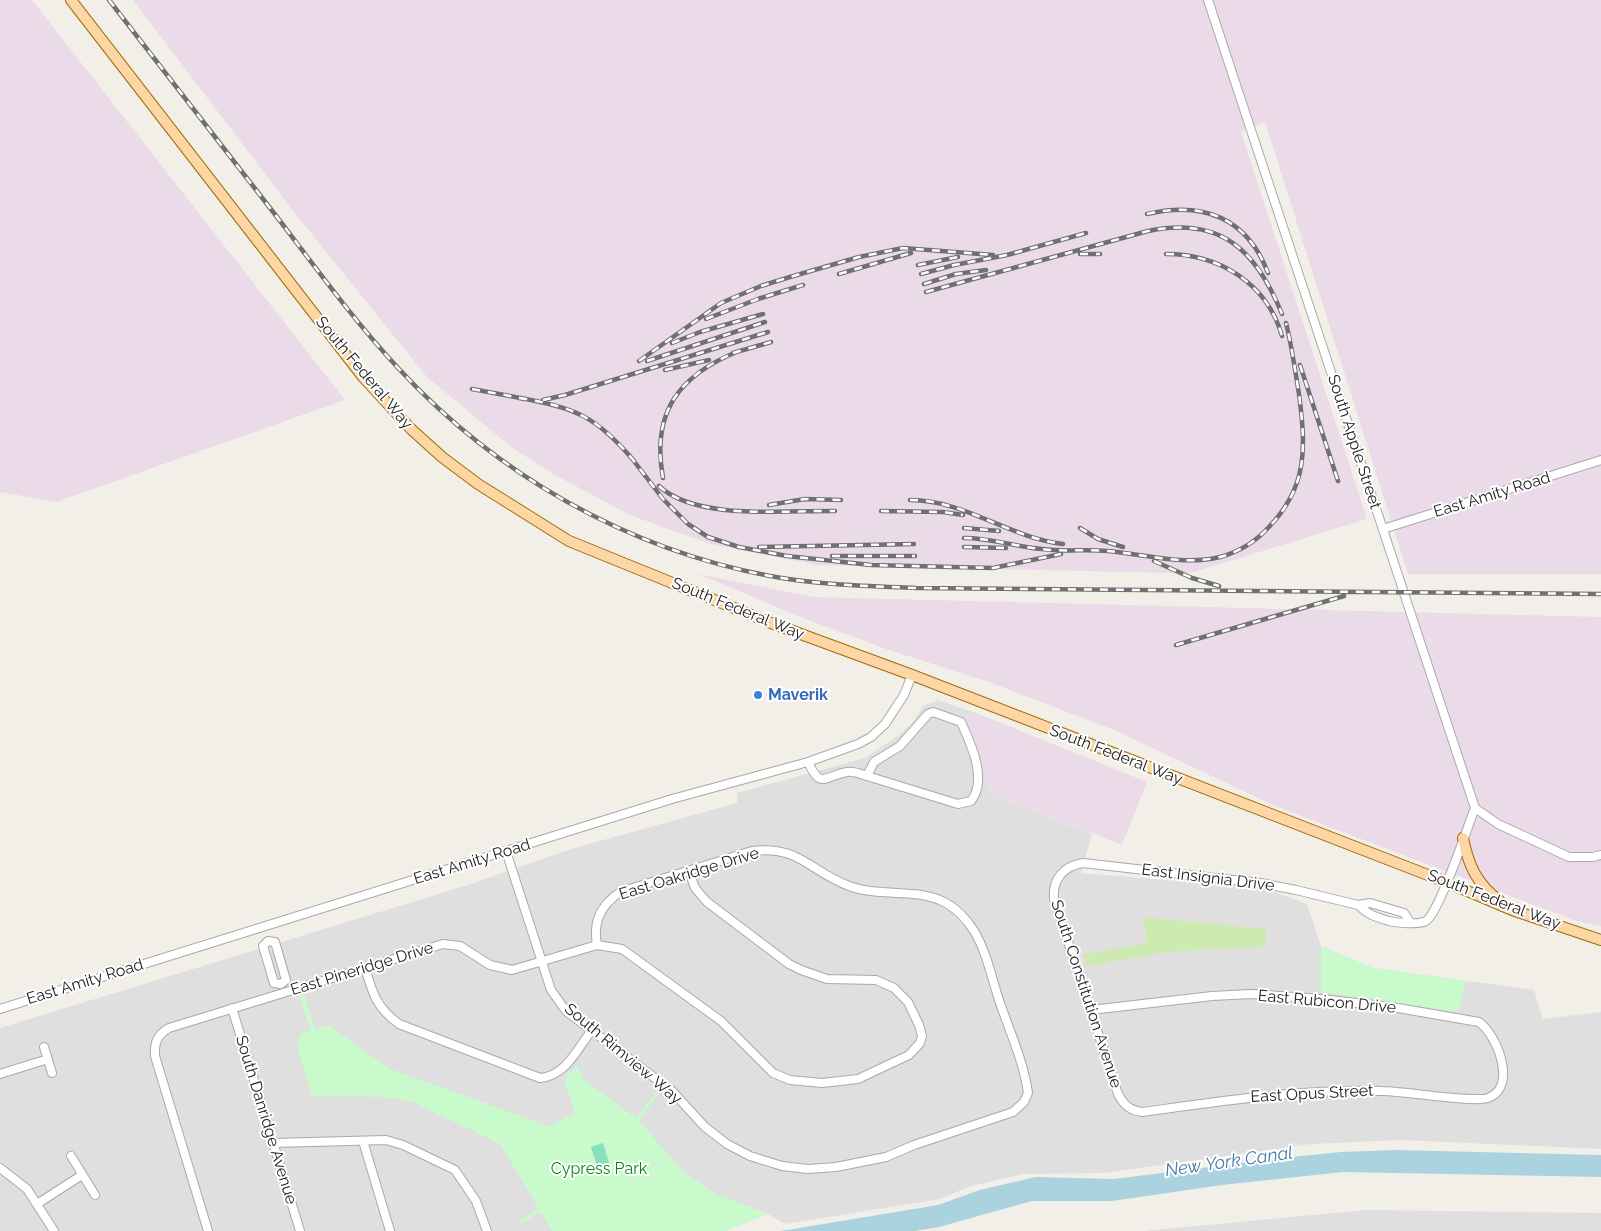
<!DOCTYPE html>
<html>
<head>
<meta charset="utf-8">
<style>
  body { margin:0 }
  canvas { display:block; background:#f2efe9 }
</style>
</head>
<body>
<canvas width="1601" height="1231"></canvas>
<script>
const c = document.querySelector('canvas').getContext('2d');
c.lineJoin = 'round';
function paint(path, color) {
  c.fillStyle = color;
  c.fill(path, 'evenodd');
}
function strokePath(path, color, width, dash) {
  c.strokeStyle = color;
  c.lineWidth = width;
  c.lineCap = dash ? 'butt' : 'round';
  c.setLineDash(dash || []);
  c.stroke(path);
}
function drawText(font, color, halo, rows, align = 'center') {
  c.font = font + ' Raleway,sans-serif';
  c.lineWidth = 4;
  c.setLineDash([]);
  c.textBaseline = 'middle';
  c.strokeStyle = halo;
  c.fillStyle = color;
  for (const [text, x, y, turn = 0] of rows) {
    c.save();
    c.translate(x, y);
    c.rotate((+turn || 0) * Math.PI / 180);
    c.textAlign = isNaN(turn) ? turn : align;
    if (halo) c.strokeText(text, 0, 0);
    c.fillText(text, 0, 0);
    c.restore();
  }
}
paint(new Path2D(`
  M 938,700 L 976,713 L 965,716 L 991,794 L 1092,834 L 1081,873 L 1263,888 L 1307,904 L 1321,946 L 1373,968 L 1534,990 L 1543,1019 L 1601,1012 L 1601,1149 L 1402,1140 L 1311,1144 L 1104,1173 L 1024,1174 L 971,1186 L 940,1199 L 785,1224 L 768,1214 L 725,1231 L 0,1231 L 0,1028 L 468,885 L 571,849 L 737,803 L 737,793 L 865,758 L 899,735 L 913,722 L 923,706 Z
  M 1366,1210 L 1601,1213 L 1601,1231 L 1143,1231 Z`), '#e0dfdf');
paint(new Path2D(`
  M 0,0 L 32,0 L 345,400 L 56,502 L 0,492 Z
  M 133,0 L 1601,0 L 1601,574 L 1408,574 L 1265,122 L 1241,132 L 1367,519 L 1194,572 L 1170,573 L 817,565 L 707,543 L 630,515 L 555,475 L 511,447 L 427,377 L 294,212 Z
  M 698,574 L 813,597 L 1601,617 L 1601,926 L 1576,921 L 1275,806 L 1114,730 L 989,682 L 886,649 L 808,620 Z
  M 976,713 L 1147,782 L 1122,845 L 991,794 L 965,716 Z`), '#ebdbe8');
paint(new Path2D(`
  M 1143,917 L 1266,929 L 1266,946 L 1169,952 L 1087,966 L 1083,955 L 1147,943 Z`), '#cdebb0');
paint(new Path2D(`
  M 1321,946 L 1373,968 L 1466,981 L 1458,1012 L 1321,992 Z
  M 304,995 L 315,1029 L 328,1025 L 390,1069 L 549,1126 L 575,1113 L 564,1080 L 577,1065 L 584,1080 L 636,1118 L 659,1088 L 661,1090 L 639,1121 L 685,1173 L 716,1194 L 768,1214 L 725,1231 L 552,1231 L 542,1214 L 538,1213 L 519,1226 L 517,1224 L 538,1208 L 500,1144 L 411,1101 L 385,1097 L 312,1096 L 297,1047 L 300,1034 L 311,1030 L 299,996 Z`), '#c8facc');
paint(new Path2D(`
  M 603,1143 L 611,1169 L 599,1173 L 591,1147 Z`), '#88e0be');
paint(new Path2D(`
  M 1396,1150 L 1601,1155 L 1601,1177 L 1343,1172 L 1222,1185 L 1112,1201 L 1032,1201 L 939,1227 L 915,1231 L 781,1231 L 938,1205 L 980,1190 L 1036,1177 L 1114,1179 L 1281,1158 L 1341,1152 Z`), '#aad3df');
const minor = new Path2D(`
  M 1208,0 L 1475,808 C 1467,828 1440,911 1426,921 C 1418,925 1397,923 1389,921 C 1376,917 1368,915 1358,905 L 1370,903 L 1404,913 L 1410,922
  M 1383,529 L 1601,460
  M 808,762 C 821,790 824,776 847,772 C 854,771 861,774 867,776 L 958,804 L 971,801 C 988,780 971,744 961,722 L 933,712 L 928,714 L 900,746 L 874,762 L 867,776
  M 1475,808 L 1498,824 L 1569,857 L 1593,857 L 1601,855
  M 506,851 L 551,990 L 566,1011 L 672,1091 L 705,1127 L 727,1144 L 750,1156 L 782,1166 L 808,1169 L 836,1167 L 886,1157 L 914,1145 L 1013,1112 L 1024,1102 L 1028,1093 C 1024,1063 1010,1032 1000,1003 C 992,980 987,952 974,931 C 967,919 955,907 942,901 C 913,888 878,897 849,886 C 809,871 799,845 752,851 L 620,892 C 600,906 593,922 597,945
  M 268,941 L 275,942 L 286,980 L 281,984 L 274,983 L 263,946 Z
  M 365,968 C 373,994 376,1007 399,1024 L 540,1078 C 566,1076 577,1049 592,1030
  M 232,1008 L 300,1231
  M 0,1009 L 672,799 L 808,762 L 858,744 L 871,737 L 885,724 L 904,695 L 912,675
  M 1091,1010 L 1212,996 L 1251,994 L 1322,999 L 1398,1008 L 1479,1022 C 1497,1035 1518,1087 1488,1098 C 1471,1103 1405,1091 1382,1091 C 1301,1089 1222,1101 1143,1112 C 1130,1111 1124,1105 1118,1094 L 1054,899 C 1052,879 1064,866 1083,863 L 1260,883 L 1296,890 L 1358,905
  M 44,1047 L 52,1073
  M 0,1074 L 48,1059
  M 363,1141 L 390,1231
  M 273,1143 L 386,1140 L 403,1145 L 455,1170 L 476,1201 L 487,1231
  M 71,1156 L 95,1195
  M 0,1168 L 27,1189 L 54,1231
  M 37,1204 L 82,1175
  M 208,1231 L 155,1056 C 154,1043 157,1035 169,1028 L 443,944 L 460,946 L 490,965 L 512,970 L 597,945 L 622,949 L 721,1021 L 773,1073 L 790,1080 L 822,1083 L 858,1079 L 909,1055 L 920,1043 L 922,1036 L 919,1025 L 908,1002 L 894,988 L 876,980 L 827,979 L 801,970 L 789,964 L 707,902 L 695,888 L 689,871`);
const major = new Path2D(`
  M 71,0 L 363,377 L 411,429 L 442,457 L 478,484 L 569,541 L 771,623 L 912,675 L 1446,882 L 1512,910 L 1601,940
  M 1463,838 C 1468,864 1477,885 1499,900`);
strokePath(minor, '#a9a9a9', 10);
strokePath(major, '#a06b00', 12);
strokePath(minor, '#fff', 8);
strokePath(major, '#fcd6a4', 10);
const rail = new Path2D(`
  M 109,0 C 165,72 221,145 277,217 C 316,268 355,322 399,369 C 497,475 627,549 770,576 C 818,585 867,586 916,588 L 1601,594
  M 1147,214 C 1202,201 1247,217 1268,273
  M 1080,254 L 1100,254
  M 1166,254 C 1219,254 1267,283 1282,336
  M 918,265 L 958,257
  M 839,274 L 911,253
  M 921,274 L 954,265 L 1007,255 L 1086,233
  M 924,284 L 956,274 L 986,270
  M 926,292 L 1148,231 C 1221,216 1256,250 1282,314
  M 706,319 L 758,299 L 803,285
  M 672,343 L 700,332 L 763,314
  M 733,353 L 771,342
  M 639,361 L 721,303 L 761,286 L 790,277 L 859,257 L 903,248 L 993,255
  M 647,361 L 765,322
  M 1300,365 L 1338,481
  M 665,370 L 709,360
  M 472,389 L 526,399
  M 519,398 C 575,407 597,417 634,461
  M 543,400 L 565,395 L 768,332
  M 630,456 L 663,499 L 688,524 L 708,537 L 739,547 L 787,556 L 871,565 L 993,568 L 1061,554
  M 663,478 C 651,412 679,375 739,351
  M 659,486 C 696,521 786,510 835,511
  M 910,500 C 965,500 1007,537 1063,544
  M 769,505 L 805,499 L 841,500
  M 881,511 L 943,512 L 963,515
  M 964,528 L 999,531
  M 1080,528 L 1098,539 L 1123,547
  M 964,538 C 991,538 1016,547 1042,549 C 1064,552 1086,549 1107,551 C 1144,554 1183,566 1220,557 C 1239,552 1255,542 1268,528 C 1308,487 1306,448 1299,394 C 1295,370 1292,347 1286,323
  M 759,547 L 914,544
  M 964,547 L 1006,548
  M 832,556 L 915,556
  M 1154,561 L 1192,578 L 1219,586
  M 1176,645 L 1344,596`);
strokePath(rail, '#707070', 4.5);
strokePath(rail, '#fff', 2.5, [8]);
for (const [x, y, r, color] of [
  [758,695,5,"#3f7fe0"]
]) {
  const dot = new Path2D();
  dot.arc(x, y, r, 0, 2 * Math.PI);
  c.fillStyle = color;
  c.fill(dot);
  strokePath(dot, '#fff', 2);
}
drawText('16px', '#222', '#fff', [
  ["South Federal Way",364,373,50],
  ["South Apple Street",1354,442,72],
  ["East Amity Road",1492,495,-17],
  ["South Federal Way",738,609,22],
  ["South Federal Way",1116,755,21],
  ["East Amity Road",472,862,-17],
  ["East Oakridge Drive",689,874,-17],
  ["East Insignia Drive",1208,878,7],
  ["South Federal Way",1494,900,21],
  ["East Pineridge Drive",362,969,-17],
  ["East Amity Road",85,982,-17],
  ["South Constitution Avenue",1086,994,72],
  ["East Rubicon Drive",1327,1002,5],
  ["South Rimview Way",623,1054,40],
  ["East Opus Street",1312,1094,-3],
  ["South Danridge Avenue",266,1120,73]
]);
drawText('bold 16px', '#366cbe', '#fff', [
  ["Maverik",768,695]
], 'left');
drawText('16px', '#0c8416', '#fff', [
  ["Cypress Park",599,1169]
]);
drawText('italic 18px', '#4a7aab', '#fff', [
  ["New York Canal",1229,1162,-8]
]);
</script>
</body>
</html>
